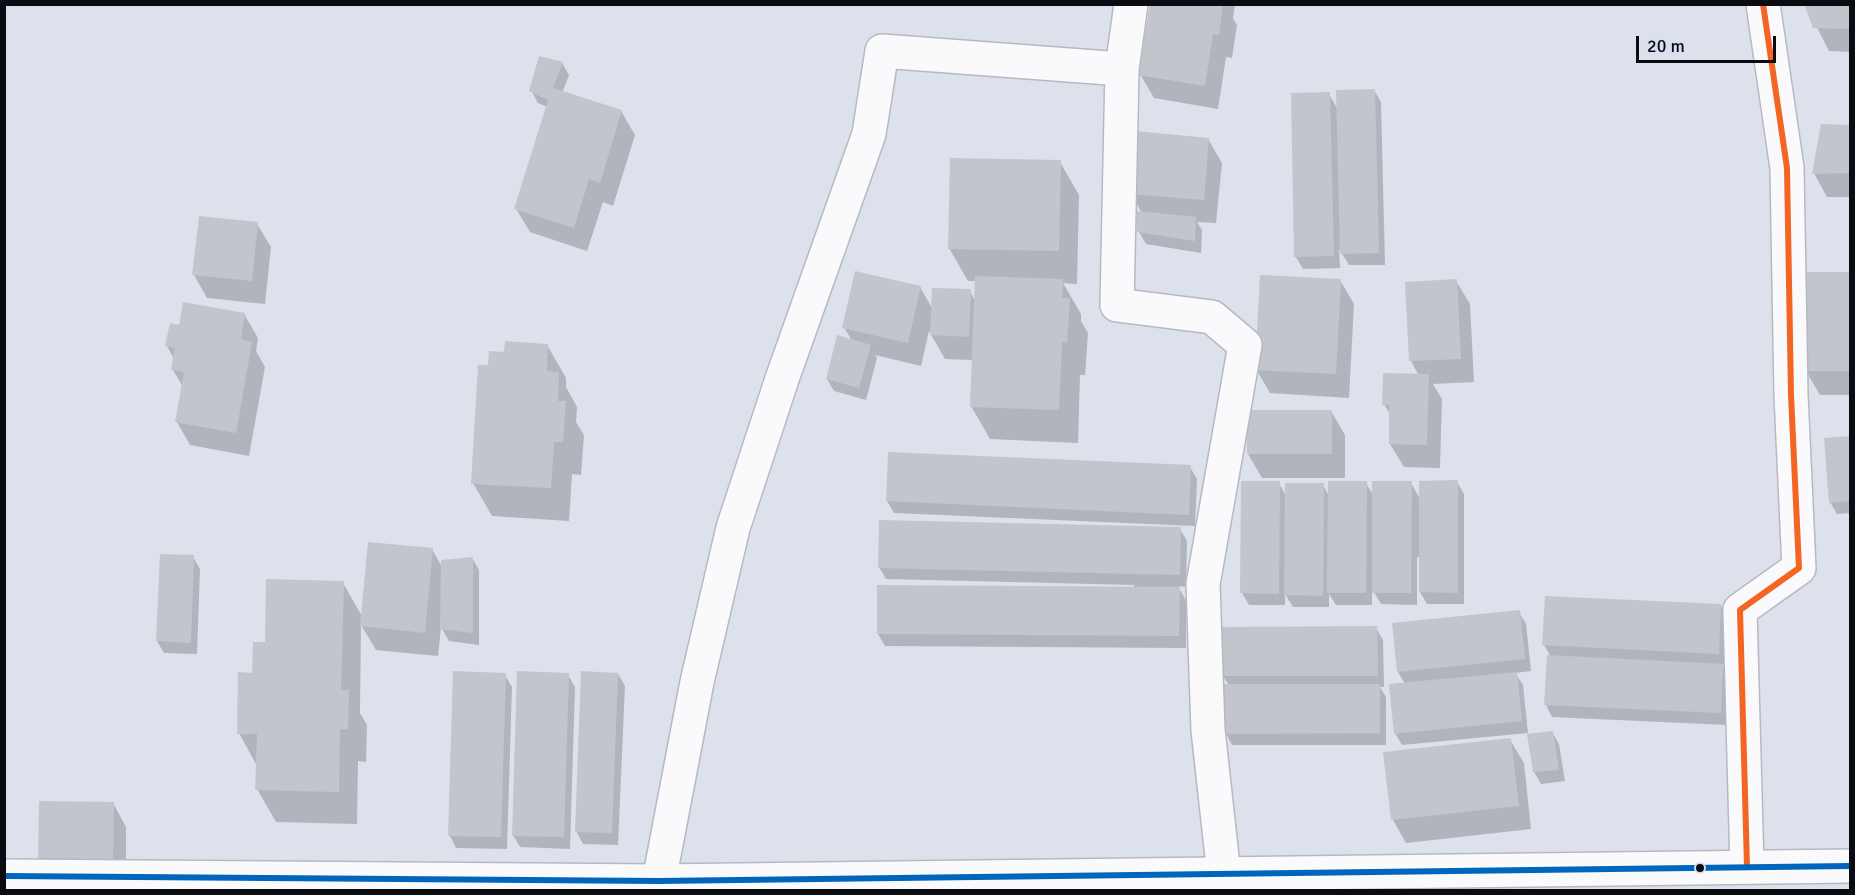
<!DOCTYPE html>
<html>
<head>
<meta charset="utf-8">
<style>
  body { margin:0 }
  #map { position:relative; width:1855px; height:895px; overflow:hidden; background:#dce1ec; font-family:Signika,sans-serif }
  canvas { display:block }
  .frame { position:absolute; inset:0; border:6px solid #0a0c12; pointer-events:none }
  .scale { position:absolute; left:1636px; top:36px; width:140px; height:27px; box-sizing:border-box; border:3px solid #0a0c12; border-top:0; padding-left:8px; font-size:18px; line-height:21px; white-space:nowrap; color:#0a0c12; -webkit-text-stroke:4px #d6def2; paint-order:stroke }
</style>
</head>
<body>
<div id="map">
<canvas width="1855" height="895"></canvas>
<div class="frame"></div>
<div class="scale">20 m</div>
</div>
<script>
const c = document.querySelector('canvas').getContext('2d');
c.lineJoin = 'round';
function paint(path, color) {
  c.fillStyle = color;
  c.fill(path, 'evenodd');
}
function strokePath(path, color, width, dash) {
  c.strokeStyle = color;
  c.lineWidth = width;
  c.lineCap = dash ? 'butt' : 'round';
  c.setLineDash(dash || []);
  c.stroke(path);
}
paint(new Path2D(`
  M 1151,4 L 1235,4 L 1233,18 L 1237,25 L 1232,58 L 1226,57 L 1218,109 L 1154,98 L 1140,74 Z
  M 1805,4 L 1850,4 L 1850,52 L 1829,51 Z
  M 562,63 L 569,75 L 562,93 L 621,111 L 635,135 L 613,206 L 603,202 L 587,251 L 530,232 L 516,209 L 547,107 L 538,103 L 531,90 Z
  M 1374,90 L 1381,102 L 1385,265 L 1349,265 L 1339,249 L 1340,268 L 1303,269 L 1296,257 L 1329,94 L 1338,110 Z
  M 1823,125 L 1850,127 L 1850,197 L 1827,197 L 1814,173 Z
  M 1208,139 L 1222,163 L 1216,223 L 1197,222 L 1202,230 L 1201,253 L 1146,244 L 1139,232 L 1142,213 L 1131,194 Z
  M 1060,162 L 1079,195 L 1077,284 L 1063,283 L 1081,314 L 1081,321 L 1088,333 L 1085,375 L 1080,375 L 1078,443 L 990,439 L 971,406 L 973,360 L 945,359 L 929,331 L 921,366 L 875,355 L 877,358 L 866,400 L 834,391 L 827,379 L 852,341 L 844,327 L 920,287 L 932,308 L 970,291 L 975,301 L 976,281 L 968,281 L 949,248 Z
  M 257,224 L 271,247 L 265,304 L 207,298 L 194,275 Z
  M 1807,273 L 1850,273 L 1850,395 L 1820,395 L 1806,371 Z
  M 1340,280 L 1354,304 L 1349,398 L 1270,393 L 1256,369 Z
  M 1456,281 L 1470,304 L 1474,382 L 1433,384 L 1442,399 L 1440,468 L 1404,467 L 1390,444 L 1391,416 L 1384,404 L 1419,376 L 1411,361 Z
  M 244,314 L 258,338 L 256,351 L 265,367 L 249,456 L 190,445 L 177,422 L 183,387 L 173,370 L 174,359 L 167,346 L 180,327 Z
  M 547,345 L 566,378 L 566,387 L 577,407 L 576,422 L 584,435 L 581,475 L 572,474 L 569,521 L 492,516 L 473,483 L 489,367 L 506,354 Z
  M 1331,411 L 1345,435 L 1345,478 L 1262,478 L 1248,454 Z
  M 1850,438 L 1850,513 L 1837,514 L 1830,502 L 1825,440 Z
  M 889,454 L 1190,467 L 1197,479 L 1195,526 L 894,513 L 887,501 Z
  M 1457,482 L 1464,494 L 1464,604 L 1427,604 L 1420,592 L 1420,557 L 1417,557 L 1417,605 L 1381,604 L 1372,589 L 1372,605 L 1336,605 L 1329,594 L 1329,607 L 1293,607 L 1285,594 L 1285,605 L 1249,605 L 1242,593 L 1279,483 L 1286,496 L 1323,485 L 1329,496 L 1366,483 L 1374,497 L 1411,483 L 1420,499 Z
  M 1180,529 L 1187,541 L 1186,587 L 1178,586 L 1186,601 L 1186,648 L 885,646 L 878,634 L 1134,588 L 1134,585 L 886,579 L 879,567 Z
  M 432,549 L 442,567 L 472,558 L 479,570 L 479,645 L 449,641 L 441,627 L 438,656 L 376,650 L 361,625 L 360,713 L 367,725 L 366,762 L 358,761 L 357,824 L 276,822 L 257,789 L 257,766 L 239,733 L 254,674 L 266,644 L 343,583 L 363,618 Z
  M 193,557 L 200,569 L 197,654 L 164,653 L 157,641 Z
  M 1721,606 L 1728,618 L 1725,665 L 1722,665 L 1729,678 L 1727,725 L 1552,717 L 1546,705 L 1551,657 L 1544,645 Z
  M 1519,612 L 1526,624 L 1531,671 L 1515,673 L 1523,685 L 1528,733 L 1402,745 L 1395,733 L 1405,684 L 1398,672 Z
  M 1223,628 L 1376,628 L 1383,640 L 1384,687 L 1380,687 L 1386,697 L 1386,745 L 1232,745 L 1226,733 L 1229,685 L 1223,676 Z
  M 618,674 L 625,686 L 618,845 L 583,844 L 576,831 Z
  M 505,675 L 512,687 L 507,849 L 456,848 L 450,836 Z
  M 568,675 L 575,687 L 570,849 L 520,847 L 513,835 Z
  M 1552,732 L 1559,744 L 1565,781 L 1541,784 L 1534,772 Z
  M 1510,740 L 1524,763 L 1531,829 L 1406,843 L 1393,820 Z
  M 113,803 L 126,827 L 126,883 L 53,881 L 39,858 Z`), '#0003');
paint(new Path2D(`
  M 1150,4 L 1223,4 L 1219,35 L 1213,34 L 1205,86 L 1138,75 Z
  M 1804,4 L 1850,4 L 1850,29 L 1813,28 Z
  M 539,56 L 563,62 L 553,88 L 622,110 L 600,183 L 589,179 L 574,228 L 514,209 L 548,100 L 529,91 Z
  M 1375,89 L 1379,253 L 1340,254 L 1336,90 Z
  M 1330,92 L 1334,256 L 1294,257 L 1291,93 Z
  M 1821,124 L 1850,125 L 1850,173 L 1812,174 Z
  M 1135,131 L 1209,138 L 1204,200 L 1129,194 Z
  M 950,158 L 1061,160 L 1059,251 L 948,249 Z
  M 1136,211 L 1196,217 L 1195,241 L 1137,232 Z
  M 199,216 L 258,222 L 252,281 L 192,275 Z
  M 855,271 L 921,286 L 908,343 L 842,328 Z
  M 1805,272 L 1850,272 L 1850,371 L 1805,371 Z
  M 1260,275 L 1341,279 L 1336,374 L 1255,370 Z
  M 975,276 L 1063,279 L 1062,298 L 1070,298 L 1067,343 L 1062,342 L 1059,410 L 970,407 Z
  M 1457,279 L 1461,359 L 1409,361 L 1405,282 Z
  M 932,288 L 971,289 L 969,337 L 930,335 Z
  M 183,302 L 245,313 L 241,339 L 252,342 L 236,433 L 175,422 L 184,372 L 171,370 L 175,348 L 165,346 L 170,323 L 179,325 Z
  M 837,335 L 871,345 L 859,388 L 826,379 Z
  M 505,341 L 548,344 L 547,371 L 559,372 L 558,401 L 566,401 L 563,442 L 554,442 L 551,488 L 471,484 L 478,365 L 488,365 L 489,351 L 504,352 Z
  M 1383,373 L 1429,374 L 1427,445 L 1389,444 L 1389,405 L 1382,405 Z
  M 1246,410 L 1332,410 L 1332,454 L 1247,454 Z
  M 1850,436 L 1850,501 L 1829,503 L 1824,438 Z
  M 888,452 L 1191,465 L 1189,515 L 886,501 Z
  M 1458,480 L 1458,593 L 1419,592 L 1419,481 Z
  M 1241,481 L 1280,481 L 1279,594 L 1240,593 Z
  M 1328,481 L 1367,481 L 1366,593 L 1327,593 Z
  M 1372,481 L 1412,481 L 1411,593 L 1372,593 Z
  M 1285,483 L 1324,483 L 1323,596 L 1284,595 Z
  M 879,520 L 1181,527 L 1180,575 L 878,568 Z
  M 368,542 L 433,548 L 425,633 L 360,626 Z
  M 160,554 L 194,555 L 191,643 L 156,641 Z
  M 473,557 L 473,633 L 440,629 L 441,560 Z
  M 266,579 L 344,581 L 341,690 L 349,690 L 348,729 L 340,729 L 339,792 L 255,790 L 257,734 L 237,734 L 238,672 L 252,673 L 253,642 L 265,642 Z
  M 877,585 L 1180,587 L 1179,636 L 877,634 Z
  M 1545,596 L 1721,604 L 1719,654 L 1542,645 Z
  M 1520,610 L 1525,659 L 1397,672 L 1392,623 Z
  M 1377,626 L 1378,676 L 1222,676 L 1222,627 Z
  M 1547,655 L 1723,664 L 1721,713 L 1544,705 Z
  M 453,671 L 506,673 L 501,837 L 448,836 Z
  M 517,671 L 569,673 L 564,837 L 512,836 Z
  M 581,671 L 618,673 L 612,833 L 575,832 Z
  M 1517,672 L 1522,721 L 1394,734 L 1389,684 Z
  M 1224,684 L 1380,684 L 1380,733 L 1224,734 Z
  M 1553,731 L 1559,770 L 1533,772 L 1527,734 Z
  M 1511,738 L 1519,806 L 1391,820 L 1383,752 Z
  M 39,801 L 114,802 L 113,860 L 38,858 Z`), '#c3c5cd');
const minor = new Path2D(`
  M 1131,4 L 1122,69 L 1117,305 L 1212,317 L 1245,345 L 1203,584 L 1208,730 L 1224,875
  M 1747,867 L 1740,610 L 1799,568 L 1791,395 L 1787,168 L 1763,4
  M 659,881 L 697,682 L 733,528 L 782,379 L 869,134 L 882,51 L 1122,69`);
const tertiary = new Path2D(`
  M 4,876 L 659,881 L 1850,866`);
strokePath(minor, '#b6b9c2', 36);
strokePath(tertiary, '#b6b9c2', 36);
strokePath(minor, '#fafafc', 33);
strokePath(tertiary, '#fafafc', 33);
strokePath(new Path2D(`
  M 1747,867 L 1740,610 L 1799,568 L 1791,395 L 1787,168 L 1763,4`), '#f26522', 6);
strokePath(new Path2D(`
  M 4,876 L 659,881 L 1850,866`), '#0065bd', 6);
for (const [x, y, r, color] of [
  [1700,868,5,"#0a0c12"]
]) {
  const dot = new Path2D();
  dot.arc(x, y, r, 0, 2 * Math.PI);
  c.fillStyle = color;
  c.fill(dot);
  strokePath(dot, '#d6def2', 2);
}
</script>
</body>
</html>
